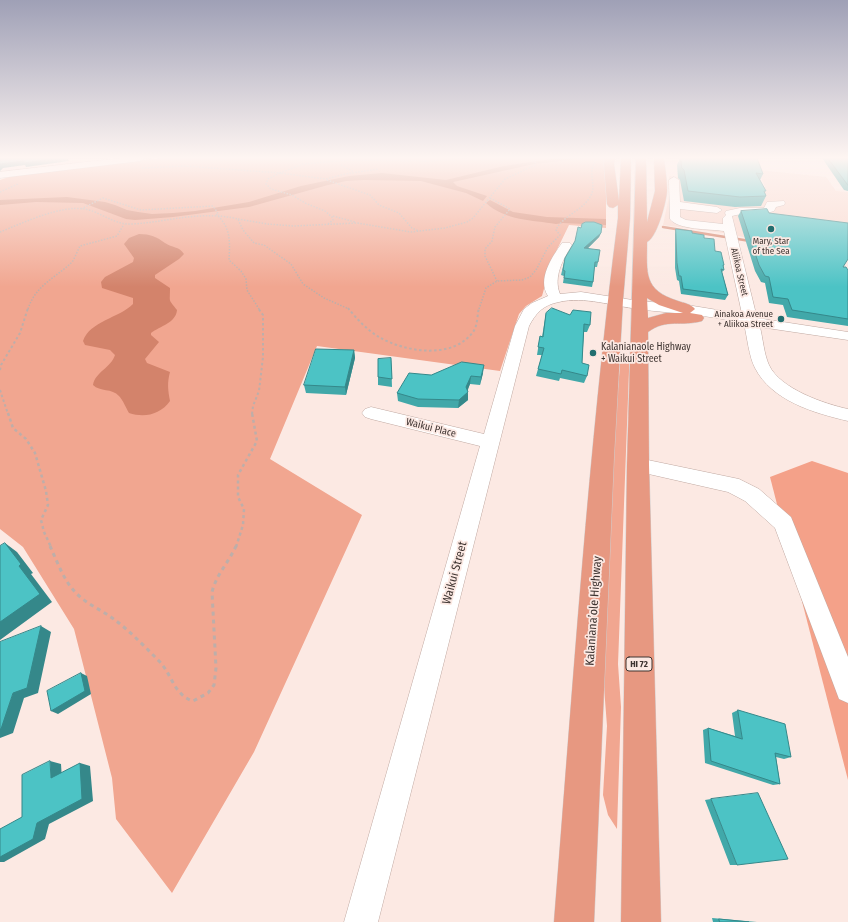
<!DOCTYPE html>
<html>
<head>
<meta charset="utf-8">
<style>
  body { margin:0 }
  canvas { display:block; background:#fce9e3 }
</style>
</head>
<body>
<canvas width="848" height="922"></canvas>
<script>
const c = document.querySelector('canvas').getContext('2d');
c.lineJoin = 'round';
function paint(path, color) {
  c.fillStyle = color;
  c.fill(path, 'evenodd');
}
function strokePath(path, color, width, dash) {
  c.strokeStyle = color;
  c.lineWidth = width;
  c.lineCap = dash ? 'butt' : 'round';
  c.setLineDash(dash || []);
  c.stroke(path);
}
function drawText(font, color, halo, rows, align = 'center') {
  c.font = font + ' "Fira Sans Condensed",sans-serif';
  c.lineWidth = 3.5;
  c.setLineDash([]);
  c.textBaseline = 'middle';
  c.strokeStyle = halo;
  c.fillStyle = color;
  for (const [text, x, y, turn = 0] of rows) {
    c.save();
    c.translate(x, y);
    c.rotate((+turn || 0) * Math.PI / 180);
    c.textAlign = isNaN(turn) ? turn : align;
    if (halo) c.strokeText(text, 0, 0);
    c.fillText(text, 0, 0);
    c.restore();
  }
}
paint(new Path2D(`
  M 758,170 L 826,177 L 836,191 L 848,192 L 848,261 L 730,234 L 663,225 L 670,192 L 669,176 L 765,187 Z`), '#f9d8ce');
paint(new Path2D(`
  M 161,158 L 606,158 L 606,228 L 569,225 L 552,260 L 542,296 L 526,306 L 519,314 L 500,371 L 317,346 L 270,459 L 362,515 L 254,752 L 172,893 L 116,819 L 112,778 L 74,629 L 23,547 L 0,529 L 0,180 L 14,175 L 79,166 Z
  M 626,353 L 629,363 L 629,371 L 618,664 L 621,707 L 617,829 L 608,815 L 603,795 L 607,726 L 603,674 L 616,413 L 620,364 Z`), '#f1a690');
paint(new Path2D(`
  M 812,461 L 848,473 L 848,780 L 770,477 Z`), '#f4a189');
paint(new Path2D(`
  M 557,158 L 586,158 L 534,164 L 453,182 L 457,186 L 487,196 L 483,201 L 466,193 L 421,181 L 364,180 L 346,181 L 328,185 L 249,207 L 173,217 L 135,220 L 126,219 L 83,203 L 36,202 L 0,205 L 0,200 L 67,197 L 105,202 L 115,205 L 127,210 L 138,212 L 152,214 L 173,213 L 195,211 L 249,202 L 301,186 L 349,176 L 382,173 L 446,180 L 504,166 Z
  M 490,200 L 513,212 L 547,217 L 606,219 L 606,225 L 563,223 L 556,224 C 532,220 506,221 486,203 Z
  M 139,234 C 150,234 157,237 165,243 C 172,248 179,246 184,254 L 179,259 L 155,275 L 155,278 L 170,288 C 170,304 168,298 177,310 C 176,323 160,326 151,333 L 151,335 L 159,342 L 145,359 L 147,363 L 170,372 C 167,383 168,390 170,401 C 160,415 144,418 129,413 C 126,408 123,400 119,396 C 112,388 100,392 93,385 C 95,372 111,368 115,355 L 110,350 L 85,345 L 83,341 C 90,321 119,318 133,304 L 133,298 L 102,288 L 101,282 L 105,277 L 133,262 L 134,258 L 124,244 L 129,238 Z`), '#d3836b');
strokePath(new Path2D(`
  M 663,227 L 750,241`), '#d3836b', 2.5);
const minor = new Path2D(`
  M 121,158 L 144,158 L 140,161 L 0,178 L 0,172 Z
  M 674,177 L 679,180 L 680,202 L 717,207 L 722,210 L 717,213 L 680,209 L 680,217 L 686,220 L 723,224 L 723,218 L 726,215 L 725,213 L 726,211 L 740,208 L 764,208 L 767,202 L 784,201 L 785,203 L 784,205 L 776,207 L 774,211 C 760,216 746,212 732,216 L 757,318 L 848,332 L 848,340 L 760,327 C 763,339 764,354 769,365 C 780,389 825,404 848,409 L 848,421 C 814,413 772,401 755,368 C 749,357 747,336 744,324 C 709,314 674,314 638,309 C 613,306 584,296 559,302 C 543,305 536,313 529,326 L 378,922 L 344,922 L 480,446 L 371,419 L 365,417 L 362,413 L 365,409 L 371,407 L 484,434 L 515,326 L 524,309 L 532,303 L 548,296 C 537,279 552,257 562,243 L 570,243 L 572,245 C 563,259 553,277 560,294 L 581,292 L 639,301 L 687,305 L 742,314 L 724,231 C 710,229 678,230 670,219 L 669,180 Z
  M 638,458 L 739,479 L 759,489 L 791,517 L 848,657 L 848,703 L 839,699 L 775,528 L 745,501 L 728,492 L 631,470 L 628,465 L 631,460 Z`);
const highway = new Path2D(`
  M 605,158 L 615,158 L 614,164 L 619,201 L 621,158 L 631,158 L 630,218 L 623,300 L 614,458 L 594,922 L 554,922 C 573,687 588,452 618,218 L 618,205 L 613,208 L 609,207 L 607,204 L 604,164 Z
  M 636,158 L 646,158 L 647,222 L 655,191 L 654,158 L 664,158 C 665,168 667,179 667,190 C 667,200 657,238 647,242 C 647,273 643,290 678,301 C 684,303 691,304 695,309 L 690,313 L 702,315 L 704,318 L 702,321 C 681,327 667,318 648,332 L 649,465 L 661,922 L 621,922 L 627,465 ZM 647,298 L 659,305 L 683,313 L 666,313 L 648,318 Z`);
strokePath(minor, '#c0a9a2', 1);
strokePath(highway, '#d1cece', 1);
strokePath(new Path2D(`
  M 341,165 L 354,172
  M 142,168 L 185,166 L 280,173 L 303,164 L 351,160 L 429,161 L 469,158
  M 327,180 L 370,195 L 379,205 L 399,213 L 412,228 L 419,231
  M 0,192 L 18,184
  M 490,198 L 510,209 L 495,227 L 492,241 L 485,249 L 485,256 L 497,281
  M 81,209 L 103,198 L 141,210 L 213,206 L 219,215
  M 216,214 C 231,227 230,242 229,260 L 241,271 L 246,279 L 247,290 L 259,309
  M 333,216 L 355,222
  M 238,219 L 267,224 L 294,226 L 357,223 L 411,232 L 445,228 L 467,222 L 473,218 L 505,179 L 535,165 L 536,158
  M 328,224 L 333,220 L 333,218 L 325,211 L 305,203 L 292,195 L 271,189 L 266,184 L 268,179 L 280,173 L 326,179 L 345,174 L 378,169
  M 0,232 C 23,223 60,205 85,209 C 101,212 114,225 132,224 C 169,222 200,210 238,219 L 243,230 L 254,243 L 264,245 L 291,264 L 303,284 L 324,298 L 349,309
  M 28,309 C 35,286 55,278 71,263 C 75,259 77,251 80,246 L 117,236 L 124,224
  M 479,309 L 486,288 L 497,281 L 522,280 L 530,277 L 536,270 L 548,247 L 560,235 L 556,230 C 562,216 582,211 590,197 C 598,185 586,174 596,161 L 595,158`), '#beaea9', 1.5, [1.5, 1.5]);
strokePath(new Path2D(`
  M 348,308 C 355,317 368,331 379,337 C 405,352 452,360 473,332 C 478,325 477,315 479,308
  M 0,370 L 1,365 L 20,333 L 28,308
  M 0,390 L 8,414
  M 252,414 L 253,406 L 259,391 L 263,357 L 263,315 L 258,308`), '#beaea9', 2, [2.5, 2.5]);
strokePath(new Path2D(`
  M 8,413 L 13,428 L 26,439 L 35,453 L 46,491 L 48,505 L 41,520 L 44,532 L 51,547
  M 236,547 L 243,525 L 244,509 L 238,497 L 238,475 L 257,441 L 252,413`), '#beaea9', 2.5, [3, 3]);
strokePath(new Path2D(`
  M 50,546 C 57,561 63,579 75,592 C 86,604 102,610 115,620 C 131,632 146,648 160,662 C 172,675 174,695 193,701 L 208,693 L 214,685 L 216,668 L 212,592 C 216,575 229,562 236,546`), '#beaea9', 3, [4, 4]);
paint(minor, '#fff');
paint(highway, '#e79881');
paint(new Path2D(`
  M 680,158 L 757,158 L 763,174 L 760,180 L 766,196 L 761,206 L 735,207 L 684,201 L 680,180 L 678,178 L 677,165 Z
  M 822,158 L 848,158 L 848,191 L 844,190 Z
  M 741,211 L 769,213 L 848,270 L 848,326 L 787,317 L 783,305 L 769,303 L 765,283 L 761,282 L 755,271 L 738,216 Z
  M 676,229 L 692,233 L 704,238 L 715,251 L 724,265 L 723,267 L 724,270 L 722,272 L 728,295 L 725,300 L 681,294 L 679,281 L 677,280 L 675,268 L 675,234 Z
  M 601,233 L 599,237 L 588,248 L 598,262 L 597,267 L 594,267 L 593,282 L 592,287 L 563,283 L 564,276 L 561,275 L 565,258 Z
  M 546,313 L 590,325 L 587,332 L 584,332 L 582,363 L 587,376 L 584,383 L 560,378 L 559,381 L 536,376 L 542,355 L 537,355 L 540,336 L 542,337 Z
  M 354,350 L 355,358 L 346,395 L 306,393 L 304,385 Z
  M 391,358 L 392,387 L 378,385 L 378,377 Z
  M 483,373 L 480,385 L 470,384 L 467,390 L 468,400 L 458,408 L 418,407 L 398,401 L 397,393 L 431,375 Z
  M 738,710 L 791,757 L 784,759 L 776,757 L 780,784 L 773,785 L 705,763 L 703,730 L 708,728 L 735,736 L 732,713 Z
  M 711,799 L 737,865 L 730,865 L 705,800 Z
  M 712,918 L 757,922 L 713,922 Z`), '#41a8a9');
paint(new Path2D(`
  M 60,158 L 67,158 L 69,161 L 26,167 L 25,165 L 3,168 L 0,171 L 0,164 L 24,161 Z
  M 601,233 L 599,237 L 583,253 L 584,248 Z
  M 354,350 L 355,358 L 346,395 L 345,387 Z
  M 484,365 L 483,373 L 480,385 L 481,377 Z
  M 471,376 L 470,384 L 466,395 L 468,392 L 468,400 L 458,408 L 459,400 L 466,387 Z
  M 5,543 L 17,552 L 33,573 L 31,574 L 52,602 L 0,640 L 0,622 L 19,566 Z
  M 41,626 L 51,632 L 38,693 L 24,698 L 13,733 L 0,738 L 0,729 L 13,693 Z
  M 81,673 L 87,676 L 91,694 L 58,714 L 51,711 Z
  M 50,761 L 61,764 L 62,780 L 51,778 Z
  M 80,763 L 90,766 L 93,801 L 49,824 L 45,839 L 4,862 L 0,862 L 0,857 L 37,823 Z`), '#35888a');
const building = new Path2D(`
  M 0,158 L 60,158 L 24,163 L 24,161 L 0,164 Z
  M 681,158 L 757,158 L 763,174 L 756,173 L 766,191 L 764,191 L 766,196 L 740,197 L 688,191 L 684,170 L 682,168 Z
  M 828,158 L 848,158 L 848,185 Z
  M 767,209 L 769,213 L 848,223 L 848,259 L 843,267 L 846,267 L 848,270 L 848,319 L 792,310 L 788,299 L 773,297 L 769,277 L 765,276 L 759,265 L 741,211 Z
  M 586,222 L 594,222 L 602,225 L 601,233 L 584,248 L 600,250 L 598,262 L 595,262 L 593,282 L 564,278 L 565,271 L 563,270 L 565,258 L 575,241 L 578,227 L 581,228 L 582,224 Z
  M 676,229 L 692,231 L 692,233 L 704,235 L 704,238 L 714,239 L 715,251 L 721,252 L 724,265 L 723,265 L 724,270 L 721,269 L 728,295 L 683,289 L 681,276 L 679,276 L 677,263 Z
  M 552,308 L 570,315 L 573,310 L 591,312 L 590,325 L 584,324 L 582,363 L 589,365 L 587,376 L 562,370 L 561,374 L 538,369 L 544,348 L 538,347 L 540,336 L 543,337 L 546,313 Z
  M 316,349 L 354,350 L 345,387 L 304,385 Z
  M 391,358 L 392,379 L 378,377 L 378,359 Z
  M 462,362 L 484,365 L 481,377 L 471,376 L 466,387 L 468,392 L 459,400 L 418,399 L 397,393 L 409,373 L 431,375 Z
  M 5,543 L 21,564 L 19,566 L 40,594 L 0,622 L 0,546 Z
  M 41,626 L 27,688 L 13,693 L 1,729 L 0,729 L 0,642 Z
  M 81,673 L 85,691 L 51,711 L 47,691 Z
  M 738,710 L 785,724 L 791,757 L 775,753 L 780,784 L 711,761 L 708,728 L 742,739 Z
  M 50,761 L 51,778 L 80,763 L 82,799 L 37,823 L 33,839 L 0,857 L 0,829 L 22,817 L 22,775 Z
  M 758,793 L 788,859 L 737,865 L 711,799 Z
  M 719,919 L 749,922 L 720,922 Z`);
paint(building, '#4cc3c5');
strokePath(building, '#35888a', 1);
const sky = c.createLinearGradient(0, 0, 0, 287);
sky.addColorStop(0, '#9fa0b6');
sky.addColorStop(0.55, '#fef5f2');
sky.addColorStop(1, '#fef5f200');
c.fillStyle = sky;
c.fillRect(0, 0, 848, 287);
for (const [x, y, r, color] of [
  [771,229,4,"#226e6f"],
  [781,319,4,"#226e6f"],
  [593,353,4,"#226e6f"]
]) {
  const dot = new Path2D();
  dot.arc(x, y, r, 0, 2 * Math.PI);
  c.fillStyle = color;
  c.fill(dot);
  strokePath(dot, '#fce9e3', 1.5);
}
drawText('9px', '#3e3431', '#fce9e3', [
  ["Mary, Star",771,241],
  ["of the Sea",771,251],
  ["Ainakoa Avenue",773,314,"right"],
  ["+ Aliikoa Street",773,324,"right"]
]);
drawText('9px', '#3e3431', '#fce9e3', [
  ["Aliikoa Street",739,272,77]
]);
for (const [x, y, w] of [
  [639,664,26]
]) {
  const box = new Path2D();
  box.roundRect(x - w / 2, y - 7, w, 14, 3);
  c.fillStyle = '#fce9e3';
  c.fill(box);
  strokePath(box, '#3e3431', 1);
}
drawText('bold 9px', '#3e3431', null, [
  ["HI 72",639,664]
]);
drawText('10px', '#3e3431', '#fce9e3', [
  ["Kalanianaole Highway",601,347],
  ["+ Waikui Street",601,359]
], 'left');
drawText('10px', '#3e3431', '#fce9e3', [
  ["Waikui Place",431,428,14]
]);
drawText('12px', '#3e3431', '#fce9e3', [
  ["Waikui Street",455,573,-75],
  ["Kalaniana’ole Highway",594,611,-86]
]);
</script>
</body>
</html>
